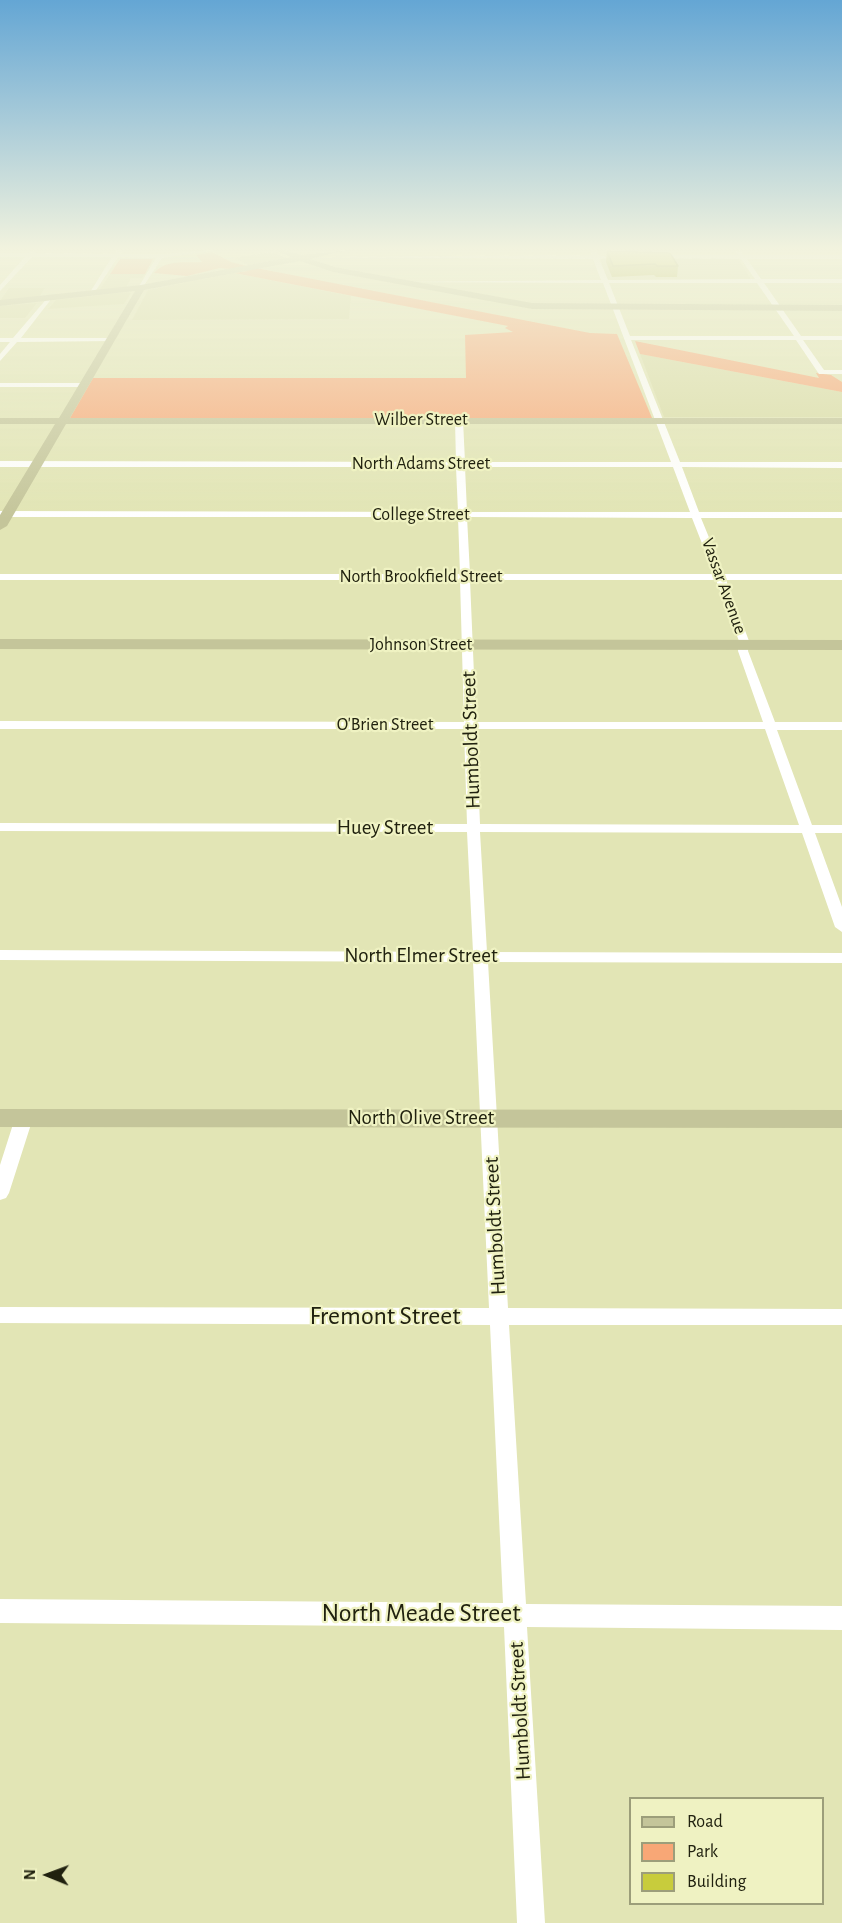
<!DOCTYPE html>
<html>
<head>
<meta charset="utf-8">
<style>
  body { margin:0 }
  #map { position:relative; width:842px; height:1923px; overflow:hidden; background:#e2e5b5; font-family:"Alegreya Sans",sans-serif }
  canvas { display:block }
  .legend { position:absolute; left:629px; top:1797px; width:195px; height:108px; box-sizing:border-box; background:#eff2c2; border:2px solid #9c9e7a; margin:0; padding:8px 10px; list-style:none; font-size:18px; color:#20210f }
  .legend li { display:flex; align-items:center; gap:12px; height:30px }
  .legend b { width:30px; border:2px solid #9c9e7a }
  .north { position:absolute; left:18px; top:1845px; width:60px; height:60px; -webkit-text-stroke:4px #eff2c2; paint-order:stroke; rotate:271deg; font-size:16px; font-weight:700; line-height:24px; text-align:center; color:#20210f }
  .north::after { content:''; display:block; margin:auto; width:21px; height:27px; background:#20210f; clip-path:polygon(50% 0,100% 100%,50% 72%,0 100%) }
</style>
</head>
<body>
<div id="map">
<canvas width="842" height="1923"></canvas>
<ul class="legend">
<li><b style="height:8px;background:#c4c59a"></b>Road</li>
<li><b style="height:16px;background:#f8a776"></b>Park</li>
<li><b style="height:16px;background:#c8cc3c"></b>Building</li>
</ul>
<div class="north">N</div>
</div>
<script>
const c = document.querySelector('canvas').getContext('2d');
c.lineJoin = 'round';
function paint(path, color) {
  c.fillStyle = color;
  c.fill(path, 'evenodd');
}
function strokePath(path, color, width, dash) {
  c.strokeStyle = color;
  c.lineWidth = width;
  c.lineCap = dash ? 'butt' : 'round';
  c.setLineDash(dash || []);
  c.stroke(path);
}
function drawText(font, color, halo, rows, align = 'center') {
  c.font = font + ' "Alegreya Sans",sans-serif';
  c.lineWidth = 4.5;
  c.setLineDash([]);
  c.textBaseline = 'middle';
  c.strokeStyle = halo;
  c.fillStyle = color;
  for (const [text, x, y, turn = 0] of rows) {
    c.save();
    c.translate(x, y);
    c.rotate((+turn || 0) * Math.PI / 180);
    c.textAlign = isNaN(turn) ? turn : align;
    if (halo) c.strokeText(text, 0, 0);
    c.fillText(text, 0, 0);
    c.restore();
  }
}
paint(new Path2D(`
  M 271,252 L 287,258 L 249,265 L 234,258 Z
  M 734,258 L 739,259 L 751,280 L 611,280 L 607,279 L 600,259 Z
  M 234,273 L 351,296 L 349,319 L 132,320 L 148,290 Z
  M 110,274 L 145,274 L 142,278 L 131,278 L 126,288 L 99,290 Z
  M 9,288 L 45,288 L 39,297 L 0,301 Z
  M 127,292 L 131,293 L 124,304 L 48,309 L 56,300 Z
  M 37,303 L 25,318 L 0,318 L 0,306 Z
  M 640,354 L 842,392 L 842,417 L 664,417 Z`), '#d9dca5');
paint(new Path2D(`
  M 212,252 L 231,262 L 246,266 L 590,333 L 617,334 L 652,418 L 70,418 L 93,378 L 466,378 L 465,335 L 513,332 L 505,328 L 508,326 L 234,273 L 247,271 L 220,268 L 187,276 L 154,273 C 165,259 185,263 202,262 L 196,255 Z
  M 120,259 L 153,259 L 145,274 L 110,274 Z
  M 635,341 L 819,378 L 816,373 L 831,375 L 842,382 L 842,392 L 640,354 Z`), '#f8a776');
paint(new Path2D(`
  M 33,250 L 35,253 L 115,254 L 117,250 L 123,250 L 120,254 L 166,254 L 215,250 L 162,258 L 141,290 L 138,288 L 156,258 L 118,257 L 92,296 L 89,294 L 112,257 L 32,257 L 0,291 L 0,285 L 25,257 L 0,257 L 0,253 L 29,253 Z
  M 590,250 L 596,250 L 598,255 L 608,257 L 599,259 L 608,280 L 755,279 L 741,259 L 651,258 L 653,255 L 738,255 L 736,252 L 739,250 L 744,255 L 842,255 L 842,259 L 747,259 L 761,279 L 842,279 L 842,283 L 764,283 L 801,336 L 842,336 L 842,340 L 803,340 L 824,370 L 842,370 L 842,374 L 819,374 L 796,340 L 631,340 L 680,462 L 842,462 L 842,468 L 682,467 L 699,512 L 842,512 L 842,518 L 701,518 L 724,574 L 842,574 L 842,580 L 726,580 L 749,641 L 748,651 L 775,722 L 842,722 L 842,730 L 777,730 L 812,825 L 842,825 L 842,833 L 815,833 L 842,907 L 842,932 L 835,927 L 802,833 L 480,832 L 487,952 L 842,953 L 842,963 L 488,962 L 508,1308 L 842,1309 L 842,1325 L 509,1325 L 526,1604 L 842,1606 L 842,1630 L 527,1627 L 545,1923 L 517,1923 L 504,1627 L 0,1623 L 0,1599 L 503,1603 L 490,1325 L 0,1323 L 0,1307 L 489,1308 L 473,962 L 0,960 L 0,950 L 473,952 L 467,832 L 0,831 L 0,823 L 467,824 L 464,729 L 0,729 L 0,721 L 464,722 L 460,580 L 0,580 L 0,574 L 460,574 L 458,517 L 0,517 L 0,511 L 458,512 L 456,467 L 0,467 L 0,461 L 456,462 L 455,420 L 459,418 L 463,420 L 465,462 L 671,462 L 603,283 L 399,282 L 601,280 L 593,259 L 306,257 L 592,255 ZM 609,283 L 757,283 L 794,336 L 630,336 ZM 465,467 L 673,467 L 690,512 L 467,512 ZM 467,517 L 692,518 L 714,574 L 470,574 ZM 470,580 L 716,580 L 739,641 L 738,651 L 763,722 L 476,722 ZM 476,729 L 765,729 L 799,825 L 480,824 Z
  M 49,296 L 52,298 L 21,338 L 110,338 L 112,341 L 17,342 L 0,361 L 0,354 L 10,342 L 0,342 L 0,338 L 13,338 Z
  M 0,383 L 84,383 L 88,385 L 84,387 L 0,387 Z
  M 24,1112 L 30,1114 L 33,1118 L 9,1193 L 6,1198 L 0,1200 L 0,1165 L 15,1118 L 18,1114 Z`), '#fff');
paint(new Path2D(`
  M 273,250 L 285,250 L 301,255 L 347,250 L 310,259 L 335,267 L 532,303 L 842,305 L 842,311 L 532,309 L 333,272 L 300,261 L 144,290 L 70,418 L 842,418 L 842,424 L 66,424 L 7,526 L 0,530 L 0,515 L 55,424 L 0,424 L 0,418 L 59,418 L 135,291 L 0,306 L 0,300 L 141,285 L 291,257 Z
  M 0,639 L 842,640 L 842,650 L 0,649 Z
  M 0,1109 L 842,1110 L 842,1128 L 0,1127 Z`), '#c4c59a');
paint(new Path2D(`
  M 607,251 L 678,266 L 677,277 L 656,277 L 654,275 L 612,277 L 606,262 Z`), '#acaf34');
const building = new Path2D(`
  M 607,251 L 670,253 L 678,266 L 657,266 L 655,264 L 613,266 Z`);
paint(building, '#c8cc3c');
strokePath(building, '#8c8f2a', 1.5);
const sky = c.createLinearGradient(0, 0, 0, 519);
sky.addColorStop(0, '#64a6d4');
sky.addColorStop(0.48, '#f2f3de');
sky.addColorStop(1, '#f2f3de00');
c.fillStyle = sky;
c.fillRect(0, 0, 842, 519);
drawText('18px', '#20210f', '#eff2c2', [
  ["Wilber Street",421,420],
  ["North Adams Street",421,464],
  ["College Street",421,515],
  ["North Brookfield Street",421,577],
  ["Vassar Avenue",724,586,70],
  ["Johnson Street",421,645],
  ["O'Brien Street",385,725]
]);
drawText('21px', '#20210f', '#eff2c2', [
  ["Humboldt Street",471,740,-92],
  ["Huey Street",385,828],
  ["North Elmer Street",421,956],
  ["North Olive Street",421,1118],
  ["Humboldt Street",495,1226,-93],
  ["Humboldt Street",520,1711,-93]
]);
drawText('26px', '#20210f', '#eff2c2', [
  ["Fremont Street",385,1316],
  ["North Meade Street",421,1613]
]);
</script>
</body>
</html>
